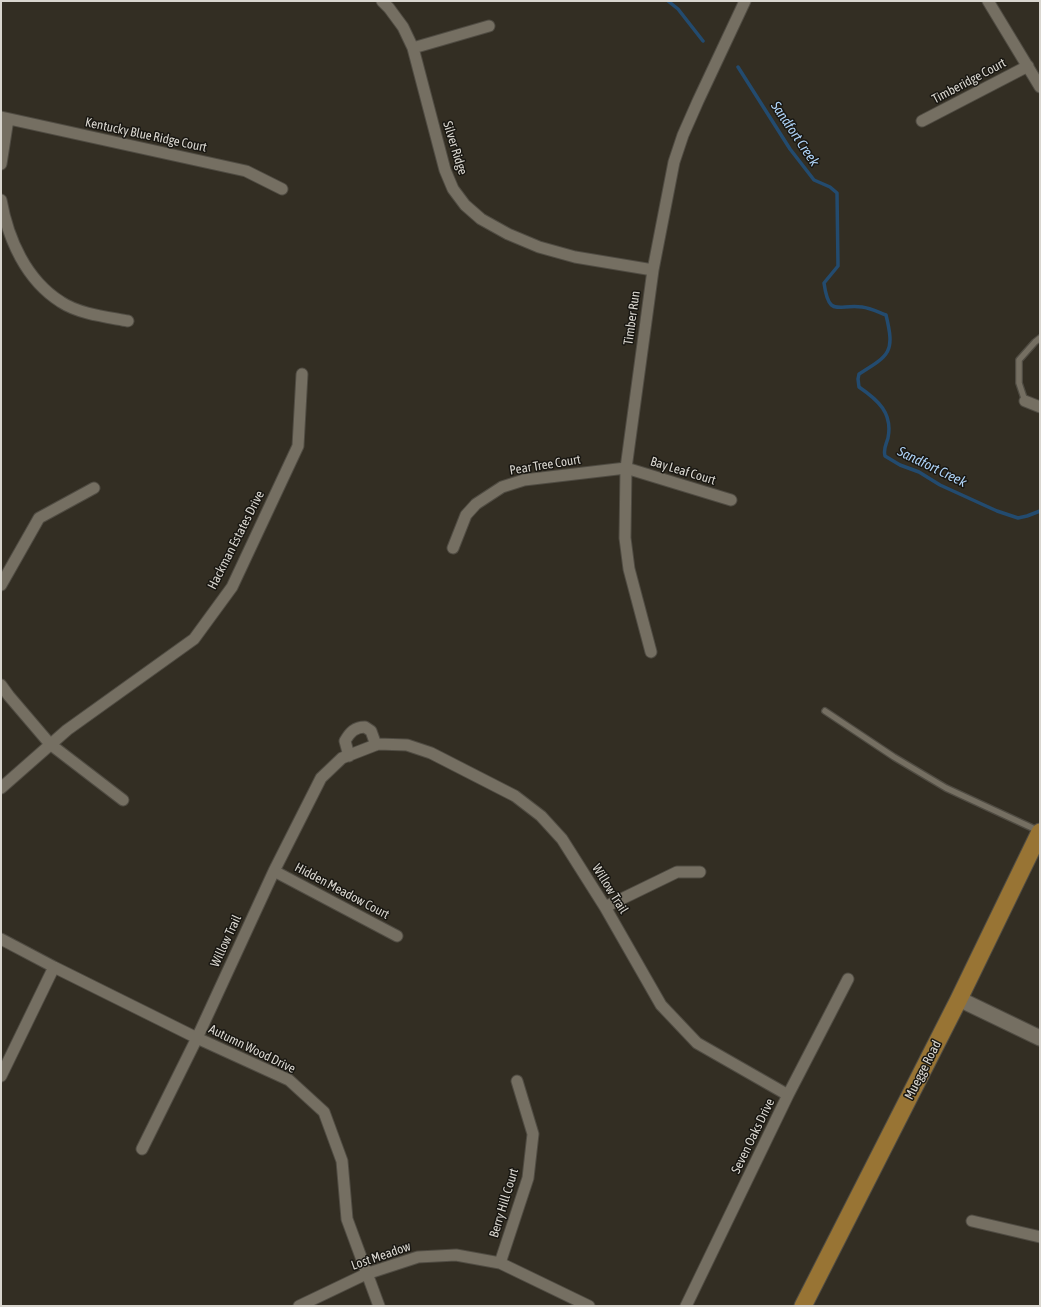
<!DOCTYPE html>
<html>
<head>
<meta charset="utf-8">
<style>
  body { margin:0 }
  #map { position:relative; width:1041px; height:1307px; overflow:hidden; background:#332e23; font-family:"Asap Condensed",sans-serif }
  canvas { display:block }
  .frame { position:absolute; inset:0; border:2px solid #d9d6cf; pointer-events:none }
</style>
</head>
<body>
<div id="map">
<canvas width="1041" height="1307"></canvas>
<div class="frame"></div>
</div>
<script>
const c = document.querySelector('canvas').getContext('2d');
c.lineJoin = 'round';
function strokePath(path, color, width, dash) {
  c.strokeStyle = color;
  c.lineWidth = width;
  c.lineCap = dash ? 'butt' : 'round';
  c.setLineDash(dash || []);
  c.stroke(path);
}
function drawText(font, color, halo, rows, align = 'center') {
  c.font = font + ' "Asap Condensed",sans-serif';
  c.lineWidth = 3;
  c.setLineDash([]);
  c.textBaseline = 'middle';
  c.strokeStyle = halo;
  c.fillStyle = color;
  for (const [text, x, y, turn = 0] of rows) {
    c.save();
    c.translate(x, y);
    c.rotate((+turn || 0) * Math.PI / 180);
    c.textAlign = isNaN(turn) ? turn : align;
    if (halo) c.strokeText(text, 0, 0);
    c.fillText(text, 0, 0);
    c.restore();
  }
}
strokePath(new Path2D(`
  M 668,1 L 678,9 L 703,41
  M 738,67 L 790,149 L 814,180 L 830,187 L 837,193 L 838,266 L 824,283 C 829,318 837,304 862,307 C 870,308 878,312 886,315 C 895,352 890,355 859,374 L 858,379 L 859,387 C 878,400 893,413 888,438 C 886,445 883,449 885,456 L 900,465 L 919,472 L 940,485 L 997,511 L 1018,518 L 1027,516 L 1040,511`), '#234b6f', 3.5);
const lane = new Path2D(`
  M 1025,401 L 1019,383 L 1019,360 L 1035,342 L 1040,338
  M 825,711 L 894,757 L 946,788 L 1039,831`);
const street = new Path2D(`
  M 382,1 L 389,8 L 403,27 L 413,48 L 445,170 L 453,189 L 465,205 L 481,219 L 508,234 L 539,247 L 575,257 L 653,270
  M 988,1 L 1040,87
  M 413,48 L 489,26
  M 1,117 L 246,171 L 282,189
  M 922,121 L 1028,66
  M 1,164 L 8,119
  M 1,200 C 8,239 26,280 61,302 C 79,314 107,317 128,321
  M 1025,401 L 1040,407
  M 453,548 L 466,515 L 476,504 L 502,487 L 524,480 L 626,468 L 731,500
  M 1,585 L 39,518 L 94,488
  M 651,652 L 629,569 L 625,538 L 626,468 L 653,270 L 674,162 L 683,135 L 698,101 L 745,1
  M 1,685 L 9,696 L 50,744 L 123,800
  M 349,756 L 345,741 C 350,732 355,727 365,727 L 371,731 L 376,745
  M 1,788 L 67,730 L 194,639 L 232,587 L 298,446 L 302,374
  M 274,871 L 397,936
  M 605,907 L 677,872 L 700,872
  M 1,939 L 54,967 L 197,1038 L 289,1080 L 324,1112 L 342,1161 L 347,1219 L 379,1306
  M 1,1076 L 54,967
  M 142,1149 L 197,1038 L 274,871 L 321,778 L 342,758 L 378,744 L 407,745 L 431,753 L 515,796 L 541,816 L 562,839 L 605,907 L 661,1005 L 697,1043 L 788,1095
  M 972,1221 L 1040,1237
  M 500,1263 L 528,1178 L 533,1134 L 517,1081
  M 299,1306 L 366,1274 L 418,1257 L 456,1255 L 500,1263 L 589,1306
  M 686,1306 L 788,1095 L 848,979`);
const secondary = new Path2D(`
  M 959,999 L 1040,1038`);
const primary = new Path2D(`
  M 803,1306 L 959,999 L 1040,832`);
strokePath(lane, '#504c43', 8);
strokePath(street, '#504c43', 13);
strokePath(secondary, '#504c43', 17);
strokePath(primary, '#504c43', 19);
strokePath(lane, '#756f62', 5.5);
strokePath(street, '#756f62', 11);
strokePath(secondary, '#756f62', 15);
strokePath(primary, '#987434', 17);
drawText('13px', '#d9d6cf', '#191712', [
  ["Timberidge Court",969,81,-28],
  ["Kentucky Blue Ridge Court",146,135,12],
  ["Silver Ridge",455,148,73],
  ["Timber Run",632,318,-82],
  ["Pear Tree Court",545,465,-9],
  ["Bay Leaf Court",683,471,17],
  ["Hackman Estates Drive",236,540,-63],
  ["Willow Trail",610,889,58],
  ["Hidden Meadow Court",342,891,28],
  ["Willow Trail",226,941,-65],
  ["Autumn Wood Drive",252,1049,26],
  ["Muegge Road",923,1070,-63],
  ["Seven Oaks Drive",753,1136,-64],
  ["Berry Hill Court",504,1203,-73],
  ["Lost Meadow",381,1256,-19]
]);
drawText('italic 14px', '#aed2f6', '#191712', [
  ["Sandfort Creek",795,134,56],
  ["Sandfort Creek",932,467,26]
]);
</script>
</body>
</html>
